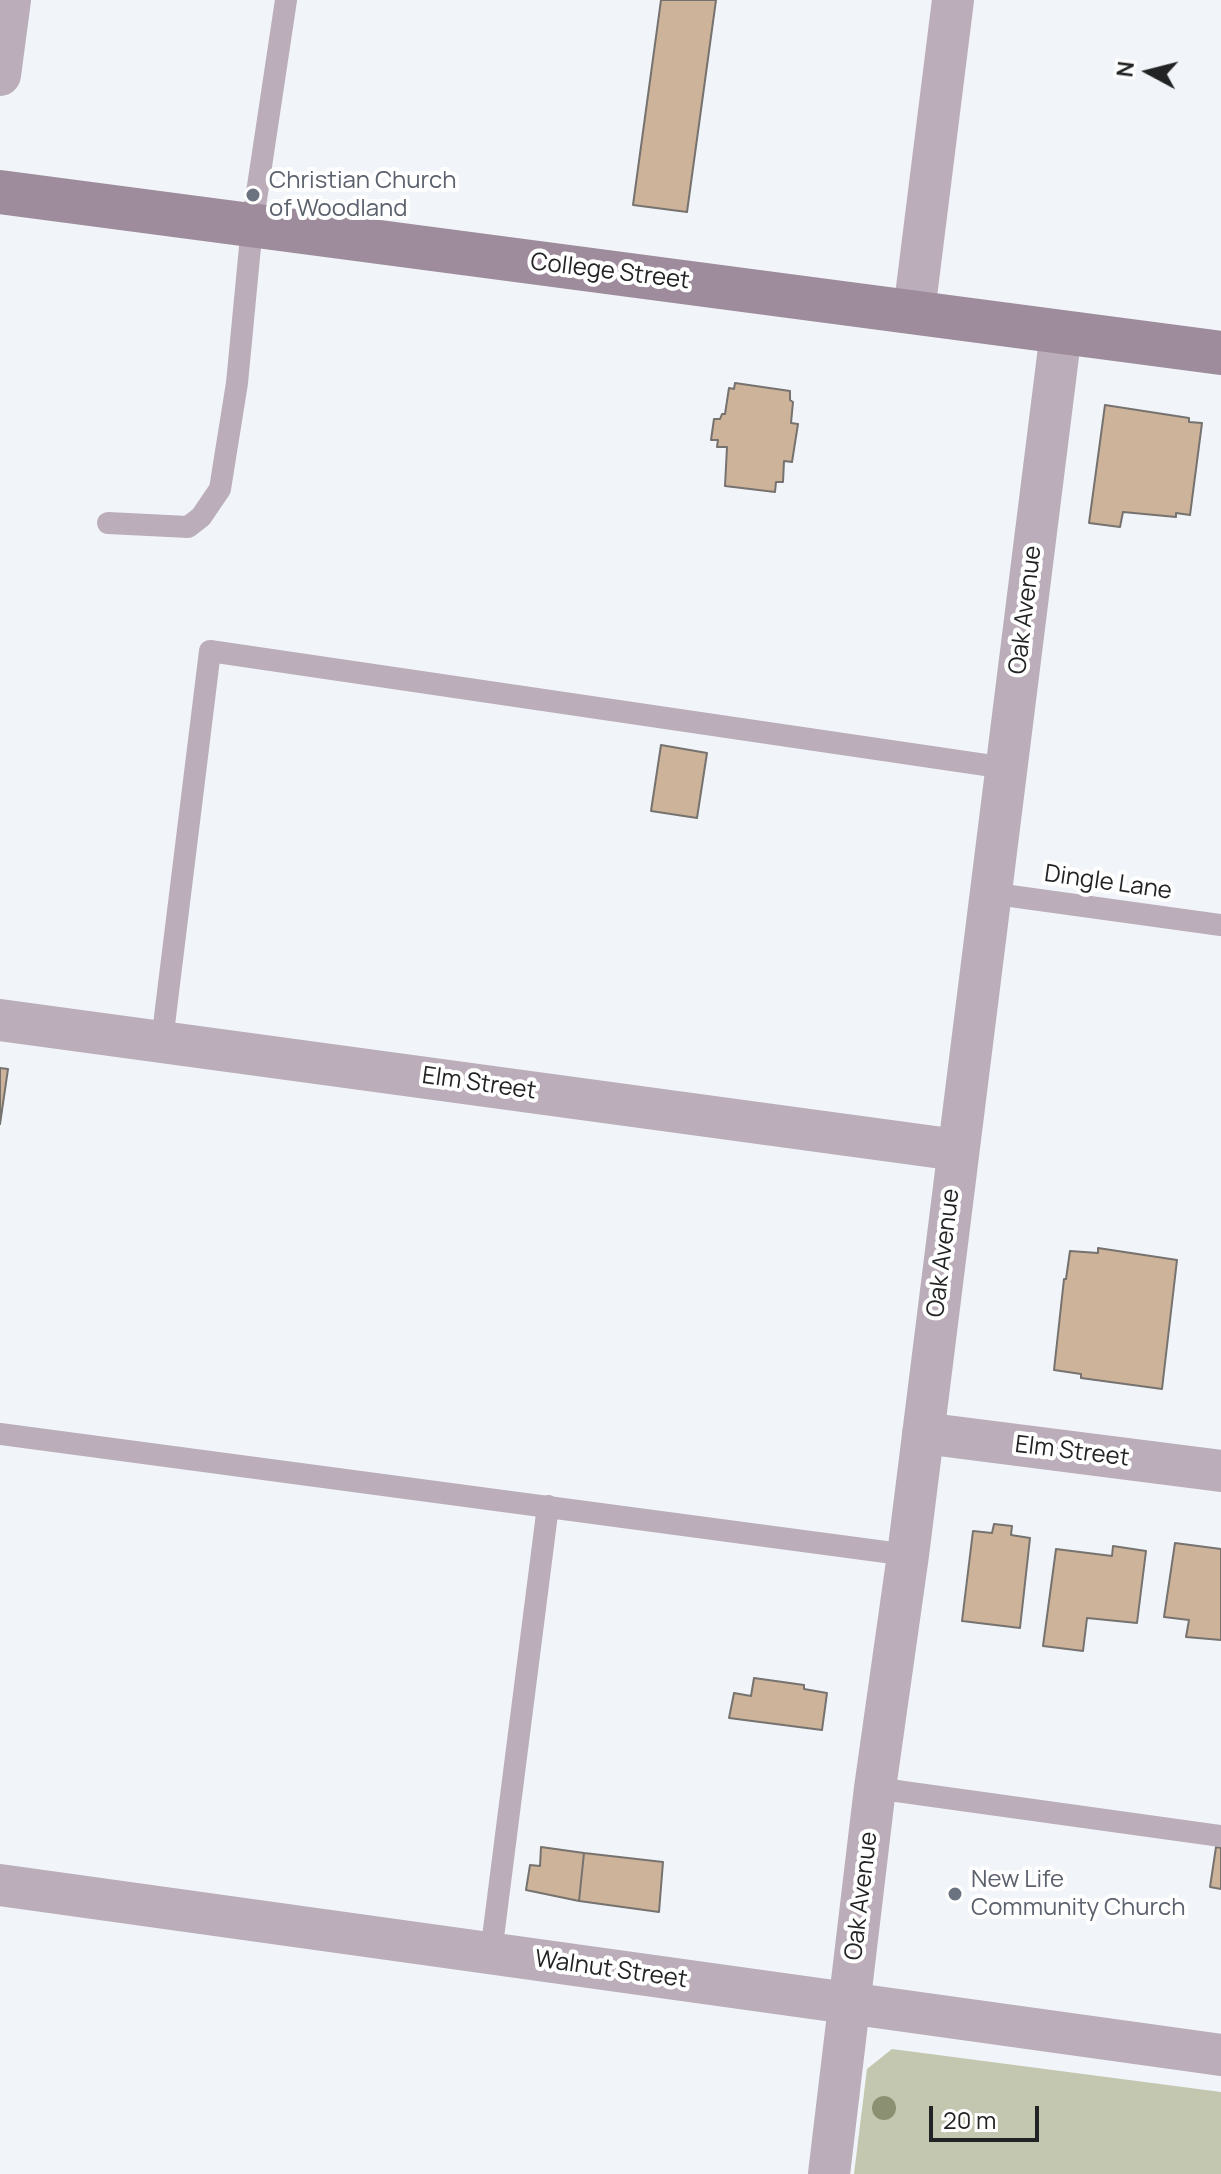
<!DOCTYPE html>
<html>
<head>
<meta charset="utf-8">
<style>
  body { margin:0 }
  #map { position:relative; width:1221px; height:2174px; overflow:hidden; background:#f1f5f9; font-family:Manrope,sans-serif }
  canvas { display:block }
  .north { position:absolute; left:1109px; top:32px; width:80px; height:80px; -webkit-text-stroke:6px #fff; paint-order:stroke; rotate:277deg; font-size:22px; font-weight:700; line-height:32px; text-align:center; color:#222325 }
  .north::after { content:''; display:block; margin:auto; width:28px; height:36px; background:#222325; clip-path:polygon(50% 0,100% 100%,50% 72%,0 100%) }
  .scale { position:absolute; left:929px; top:2106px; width:110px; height:36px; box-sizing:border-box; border:4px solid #222325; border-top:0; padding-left:10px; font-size:24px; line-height:28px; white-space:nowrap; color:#222325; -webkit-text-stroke:6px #fff; paint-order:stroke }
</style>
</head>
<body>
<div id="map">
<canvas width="1221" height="2174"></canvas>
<div class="north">N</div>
<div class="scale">20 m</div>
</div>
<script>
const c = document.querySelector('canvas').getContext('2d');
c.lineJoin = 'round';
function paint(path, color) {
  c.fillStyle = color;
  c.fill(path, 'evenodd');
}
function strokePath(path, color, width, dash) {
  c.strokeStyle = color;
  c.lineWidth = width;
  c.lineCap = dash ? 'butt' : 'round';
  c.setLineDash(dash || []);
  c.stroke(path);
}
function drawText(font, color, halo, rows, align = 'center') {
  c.font = font + ' Manrope,sans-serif';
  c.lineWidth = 8;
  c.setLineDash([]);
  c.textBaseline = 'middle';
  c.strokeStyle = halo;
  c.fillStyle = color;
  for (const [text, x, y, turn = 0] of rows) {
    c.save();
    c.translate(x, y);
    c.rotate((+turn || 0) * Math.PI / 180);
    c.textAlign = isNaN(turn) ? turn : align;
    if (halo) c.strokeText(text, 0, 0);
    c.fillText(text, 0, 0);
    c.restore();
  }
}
paint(new Path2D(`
  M 892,2049 L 1221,2092 L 1221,2174 L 854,2174 L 867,2069 Z`), '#c3c7af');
const building = new Path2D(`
  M 661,0 L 716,0 L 687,212 L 633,205 Z
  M 735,383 L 790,391 L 790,400 L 793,402 L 791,423 L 798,424 L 792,462 L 784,461 L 783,482 L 776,482 L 775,492 L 725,486 L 727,447 L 717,447 L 718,440 L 711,440 L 714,419 L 720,419 L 722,414 L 725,414 L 729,388 L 734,389 Z
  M 1105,405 L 1189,418 L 1189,422 L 1202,423 L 1190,515 L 1176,513 L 1176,517 L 1123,512 L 1120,527 L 1089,523 Z
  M 661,745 L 707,753 L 697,818 L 651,811 Z
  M 0,1068 L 8,1069 L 0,1124 Z
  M 1098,1248 L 1177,1260 L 1162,1389 L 1081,1378 L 1081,1374 L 1054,1370 L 1064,1279 L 1066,1279 L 1070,1251 L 1098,1253 Z
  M 994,1524 L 1012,1526 L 1011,1535 L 1030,1538 L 1020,1628 L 962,1621 L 973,1531 L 992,1533 Z
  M 1175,1543 L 1221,1549 L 1221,1640 L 1186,1637 L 1189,1620 L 1164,1617 Z
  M 1113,1546 L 1146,1551 L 1137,1623 L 1087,1618 L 1083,1651 L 1043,1646 L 1056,1549 L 1112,1556 Z
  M 754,1678 L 804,1685 L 804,1689 L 827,1693 L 822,1730 L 729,1718 L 734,1693 L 751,1696 Z
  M 541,1847 L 584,1853 L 579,1901 L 526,1890 L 530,1865 L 540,1866 Z
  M 1216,1847 L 1221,1848 L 1221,1889 L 1210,1887 Z
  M 584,1853 L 663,1862 L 659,1912 L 579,1901 Z`);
paint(building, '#cdb399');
strokePath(building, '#76726f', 2);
strokePath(new Path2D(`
  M 108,523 L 188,527 L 201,517 L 220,489 L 237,383 L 252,226 L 286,0
  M 989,893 L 1221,925
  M 162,1041 L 210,651 L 1006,768
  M 0,1434 L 908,1555
  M 875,1788 L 1221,1836
  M 491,1953 L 548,1506`), '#bbaeba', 22);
strokePath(new Path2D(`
  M 0,75 L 10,0
  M 914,312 L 953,0
  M 0,1020 L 957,1150
  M 923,1433 L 1221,1471
  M 0,1885 L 1221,2055
  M 829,2174 L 875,1788 L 908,1555 L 1061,332`), '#bbaeba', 42);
strokePath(new Path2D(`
  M 0,192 L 1221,353`), '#9e8c9d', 44);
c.fillStyle = '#8b9072';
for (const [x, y] of [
  [884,2108]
]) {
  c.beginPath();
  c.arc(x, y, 12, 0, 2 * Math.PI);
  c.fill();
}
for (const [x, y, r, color] of [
  [253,195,8,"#6b7280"],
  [955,1894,8,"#6b7280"]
]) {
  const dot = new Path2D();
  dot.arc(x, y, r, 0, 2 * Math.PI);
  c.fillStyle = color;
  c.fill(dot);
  strokePath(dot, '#fff', 3);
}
drawText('24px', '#5b616d', '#fff', [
  ["Christian Church",269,181],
  ["of Woodland",269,209],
  ["New Life",971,1880],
  ["Community Church",971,1908]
], 'left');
drawText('24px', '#222325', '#fff', [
  ["College Street",610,272,7],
  ["Oak Avenue",1026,610,-83],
  ["Dingle Lane",1108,883,8],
  ["Elm Street",479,1084,8],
  ["Oak Avenue",944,1253,-83],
  ["Elm Street",1072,1452,7],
  ["Oak Avenue",862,1896,-83],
  ["Walnut Street",611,1970,8]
]);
</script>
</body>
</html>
